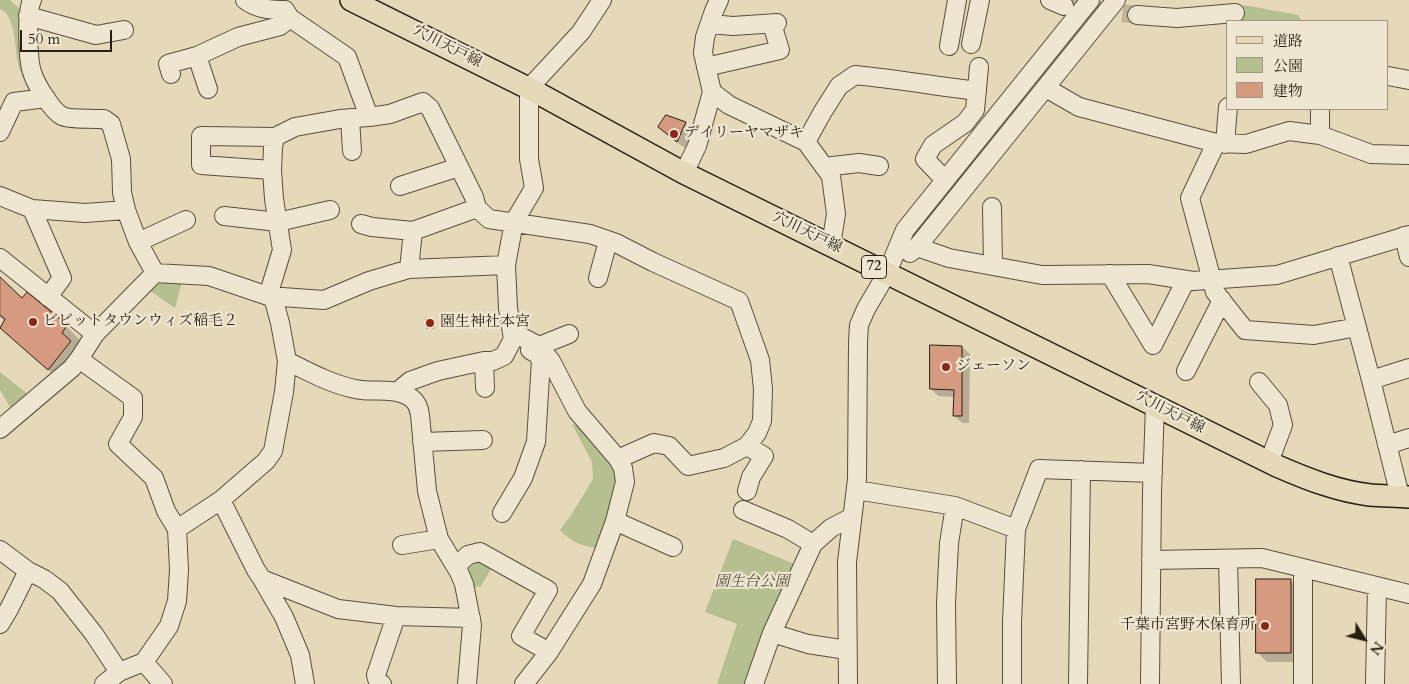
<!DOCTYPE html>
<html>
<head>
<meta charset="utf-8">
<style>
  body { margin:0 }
  #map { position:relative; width:1409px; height:684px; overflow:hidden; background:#e6d9ba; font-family:Cardo,"Noto Serif JP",serif }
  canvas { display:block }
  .legend { position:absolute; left:1226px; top:20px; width:162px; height:90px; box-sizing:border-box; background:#efe6d2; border:1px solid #a09685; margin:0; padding:6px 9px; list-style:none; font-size:15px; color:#291f12 }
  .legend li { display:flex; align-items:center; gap:10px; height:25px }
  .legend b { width:25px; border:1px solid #a09685 }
  .north { position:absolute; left:1339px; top:614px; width:50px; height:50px; -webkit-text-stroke:4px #efe6d2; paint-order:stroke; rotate:126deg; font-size:14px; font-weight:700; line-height:20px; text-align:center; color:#291f12 }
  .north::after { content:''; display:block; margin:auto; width:18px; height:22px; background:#291f12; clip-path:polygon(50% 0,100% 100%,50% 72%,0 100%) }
  .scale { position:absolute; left:20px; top:30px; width:92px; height:22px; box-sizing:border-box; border:2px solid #291f12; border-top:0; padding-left:6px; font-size:15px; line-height:18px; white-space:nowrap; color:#291f12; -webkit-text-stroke:4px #efe6d2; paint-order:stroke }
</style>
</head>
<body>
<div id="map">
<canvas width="1409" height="684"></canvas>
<ul class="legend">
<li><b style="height:6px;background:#e6d9ba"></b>道路</li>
<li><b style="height:14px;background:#b5bf90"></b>公園</li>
<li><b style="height:14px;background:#d59a80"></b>建物</li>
</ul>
<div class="north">N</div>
<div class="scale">50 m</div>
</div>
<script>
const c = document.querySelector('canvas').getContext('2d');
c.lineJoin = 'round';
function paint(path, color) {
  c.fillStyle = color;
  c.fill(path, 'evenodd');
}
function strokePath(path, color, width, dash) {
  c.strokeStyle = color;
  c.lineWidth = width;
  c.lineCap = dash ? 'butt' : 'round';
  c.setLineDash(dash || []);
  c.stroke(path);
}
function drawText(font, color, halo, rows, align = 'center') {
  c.font = font + ' Cardo,"Noto Serif JP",serif';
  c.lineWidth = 4.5;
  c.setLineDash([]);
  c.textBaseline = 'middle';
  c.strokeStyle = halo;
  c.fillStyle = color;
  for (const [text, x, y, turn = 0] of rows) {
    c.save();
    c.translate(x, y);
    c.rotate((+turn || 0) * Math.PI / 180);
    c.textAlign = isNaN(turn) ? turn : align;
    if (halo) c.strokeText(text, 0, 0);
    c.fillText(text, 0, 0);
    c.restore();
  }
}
paint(new Path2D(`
  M 0,0 L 10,0 L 22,11 L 27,78 L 23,78 C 21,72 18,66 17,59 C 15,45 15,15 0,9 Z
  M 1243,5 L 1298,15 L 1302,21 L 1240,21 Z
  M 163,275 L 183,278 L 175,308 L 149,290 Z
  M 0,372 L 29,395 L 12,410 L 0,390 Z
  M 572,424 L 581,427 L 614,465 L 618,489 L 600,549 C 583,545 572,544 560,530 L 573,512 L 593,479 L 592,462 Z
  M 733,539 L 797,565 L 751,684 L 717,684 L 737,624 L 705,612 Z
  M 474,559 L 494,564 L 481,586 L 473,588 L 464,567 Z`), '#b5bf90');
paint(new Path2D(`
  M 667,117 L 686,123 L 693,131 L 685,148 L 667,135 L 660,127 Z
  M 0,279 L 22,300 L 66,326 L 81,341 L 63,383 L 16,342 L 1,327 L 5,321 L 0,317 Z
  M 432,320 L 434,322 L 435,329 L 430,329 L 428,327 Z
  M 962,347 L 970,354 L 969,423 L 962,423 L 955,416 L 955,397 L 938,396 L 931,389 Z
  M 1290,580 L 1300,590 L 1301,662 L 1267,662 L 1257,652 Z`), '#0003');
const building = new Path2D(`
  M 666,115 L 686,122 L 677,142 L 658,127 Z
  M 0,277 L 22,298 L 27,292 L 67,325 L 62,333 L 71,341 L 48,370 L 0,328 L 5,319 L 0,315 Z
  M 426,319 L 433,319 L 433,327 L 427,328 Z
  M 930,345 L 962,346 L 962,416 L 953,416 L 954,390 L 930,389 Z
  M 1256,579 L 1291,579 L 1291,653 L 1256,653 Z`);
paint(building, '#d59a80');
strokePath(building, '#291f12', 1);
strokePath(new Path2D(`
  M 1069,6 L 1137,15`), '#c0b498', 18, [18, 9]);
const minor = new Path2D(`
  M 245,0 C 257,9 270,10 285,10 L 290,18 L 347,57 L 369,117
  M 1050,0 L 1064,6
  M 1137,15 L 1177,18 L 1235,13
  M 28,16 L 96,35 L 124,30
  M 710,24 L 733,26 L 777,23
  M 971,44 L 980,0
  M 949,46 L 957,0
  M 197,56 L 208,89
  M 706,67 L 780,50 L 772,24
  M 171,74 L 168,64 L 197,56 L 238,37 L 280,26 L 290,18
  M 1388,76 L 1409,80
  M 1046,88 L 1079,107 L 1216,143 L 1246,144 L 1289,131 L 1320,135 L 1371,154 L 1409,155
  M 712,92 L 729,105 L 806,142 L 831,176 L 836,214 L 831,245
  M 350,118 L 352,151
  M 0,132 L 14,102 L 46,98
  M 1320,135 L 1320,109
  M 806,142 L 822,113 L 839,86 L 855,75 C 896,79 936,86 977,91
  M 1216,143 L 1190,198 L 1215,292 L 1245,330 L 1314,335 L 1357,327
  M 1225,144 L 1228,107
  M 824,167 L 859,163 L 879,166
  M 272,170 L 201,165 L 201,136 L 275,137
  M 684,173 L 697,146 L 712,92 L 703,53 L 705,37 L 714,11 L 719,0
  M 945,180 L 925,159 L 933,145 L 965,123 L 975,110 L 979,67
  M 400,186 L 459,167
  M 0,196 L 32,209 L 85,213 L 126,210
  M 992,207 L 993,266
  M 32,209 L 62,278 L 48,297
  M 224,216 L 278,222 L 330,210
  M 361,224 L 372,227 L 413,231 L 477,208
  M 1404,236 L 1409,257
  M 138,242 L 186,220
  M 917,247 L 949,258 L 1042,275 L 1148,274 L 1193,281 L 1277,275 L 1409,235
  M 910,253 L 917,247 L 1116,0
  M 1338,256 L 1371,380 L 1400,496
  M 0,258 L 95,334
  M 409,269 L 413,231
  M 155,273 L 209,276 L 268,296 L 324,300 L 369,281 L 409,269 L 506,265
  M 1110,274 L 1153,345 L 1186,280
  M 598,278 L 608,241
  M 268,296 L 282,250 L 274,199 L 272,170 L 273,147 L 275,137 L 295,127 L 340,119 L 369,117 L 390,114 L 423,102 L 430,108 L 474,197 L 477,208 L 489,219 L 590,234 L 616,243 L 653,262 L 739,301 L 760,360 L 763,389 L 762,421 L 757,433 L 747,446 L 724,458 L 688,466 L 669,446 L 654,443 L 618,459
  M 512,332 L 539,346 L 551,361 L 577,411 L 618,459 L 623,468 L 625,482 L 615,521 L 592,584 L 549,652 L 524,684
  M 539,346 L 569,334
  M 79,359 L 133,398 L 133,417 L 118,444 L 154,478 L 166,511 L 177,529 L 179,570 L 177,601 L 169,626 L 144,662
  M 287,361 C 309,372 331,384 355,389 C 372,393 392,387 408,396 C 416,400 419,407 420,415 L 427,491 L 439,539 L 459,572 L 464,584 L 472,625 L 467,684
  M 484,361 L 485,388
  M 1186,371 L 1222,300
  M 1371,380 L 1409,368
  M 1259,382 L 1278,405 L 1283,425 L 1269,462
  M 397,392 L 410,381 L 438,371 L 484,361 L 493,361 L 504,356 L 513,339 L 508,308 L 506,265 L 514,222 L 534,188 L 529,159 L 529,88 L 581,32 L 602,0
  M 0,429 L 72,368 L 79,359 L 95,334 L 155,273 L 138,242 L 126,210 L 122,192 L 121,159 L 111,124 L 104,119 L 100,119 C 90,118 70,120 62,116 C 52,111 35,83 32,72 C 28,60 26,12 32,0
  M 422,442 L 483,440
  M 1387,445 L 1409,438
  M 747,446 L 764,456 L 751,477 L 747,491
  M 856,490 L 955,506 L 1016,529
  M 221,500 L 256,570 L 262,579 L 338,609 L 396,616 L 471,618
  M 743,510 L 788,529 L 813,544
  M 502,513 L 523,478 L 536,442 L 541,360 L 537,354 L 530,350
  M 615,521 L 673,547
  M 177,529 L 221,500 L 266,461 L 273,451 L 284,392 L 287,361 L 280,323 L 273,297
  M 402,545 L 439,539
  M 0,550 L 28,571 L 44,579 L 60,591 L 94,634 L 119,672
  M 1228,559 L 1231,684
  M 1151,560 L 1262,558 L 1409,594
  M 456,566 L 468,555 L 480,552 L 548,590 L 521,636 L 549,652
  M 1303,568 L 1303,684
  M 262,579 L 284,617 L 300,655 L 305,684
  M 0,624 L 9,609 L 28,571
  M 772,633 L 808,644 L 847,650
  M 104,684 L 119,672 L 144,662 L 163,684
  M 382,684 L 378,682 L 376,675 L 396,616
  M 754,684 L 772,633 L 813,544 L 831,528 L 852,517
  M 848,684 L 847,562 L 857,479 L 858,342 L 859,325 L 866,309 L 887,273 L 905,230 L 1090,0
  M 947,684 L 946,603 L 949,543 L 955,506
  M 1012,684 L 1012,622 L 1016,529 L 1039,469 L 1153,473
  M 1078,684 L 1081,470
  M 1150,684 L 1152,492 L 1155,405
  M 1375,684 L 1377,586`);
const major = new Path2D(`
  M 351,0 L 534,91 L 684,173 L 1277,466 C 1307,479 1337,491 1370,495 C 1383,496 1396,496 1409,497`);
strokePath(minor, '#584e3c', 20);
strokePath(major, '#291f12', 24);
strokePath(minor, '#efe6d2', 18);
strokePath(major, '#e6d9ba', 21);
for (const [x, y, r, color] of [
  [674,134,5,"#8f2418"],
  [33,322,5,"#8f2418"],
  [430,323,5,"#8f2418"],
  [946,367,5,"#8f2418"],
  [1265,626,5,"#8f2418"]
]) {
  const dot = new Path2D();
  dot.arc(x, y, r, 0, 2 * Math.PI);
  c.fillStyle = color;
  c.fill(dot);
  strokePath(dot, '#efe6d2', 2);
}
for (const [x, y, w] of [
  [874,267,25]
]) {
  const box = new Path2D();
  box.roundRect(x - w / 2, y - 11.5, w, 23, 4);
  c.fillStyle = '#efe6d2';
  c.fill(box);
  strokePath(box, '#291f12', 1);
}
drawText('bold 14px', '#291f12', null, [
  ["72",874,267]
]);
drawText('15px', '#291f12', '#efe6d2', [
  ["穴川天戸線",447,47,27],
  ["穴川天戸線",807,233,26],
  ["穴川天戸線",1170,413,27]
]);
drawText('15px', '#291f12', '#efe6d2', [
  ["デイリーヤマザキ",684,134],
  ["ビビットタウンウィズ稲毛２",43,322],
  ["園生神社本宮",440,323],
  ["ジェーソン",956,367],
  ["千葉市宮野木保育所",1255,626,"right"]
], 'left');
drawText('italic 15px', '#534f38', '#efe6d2', [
  ["園生台公園",752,583]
]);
</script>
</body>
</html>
